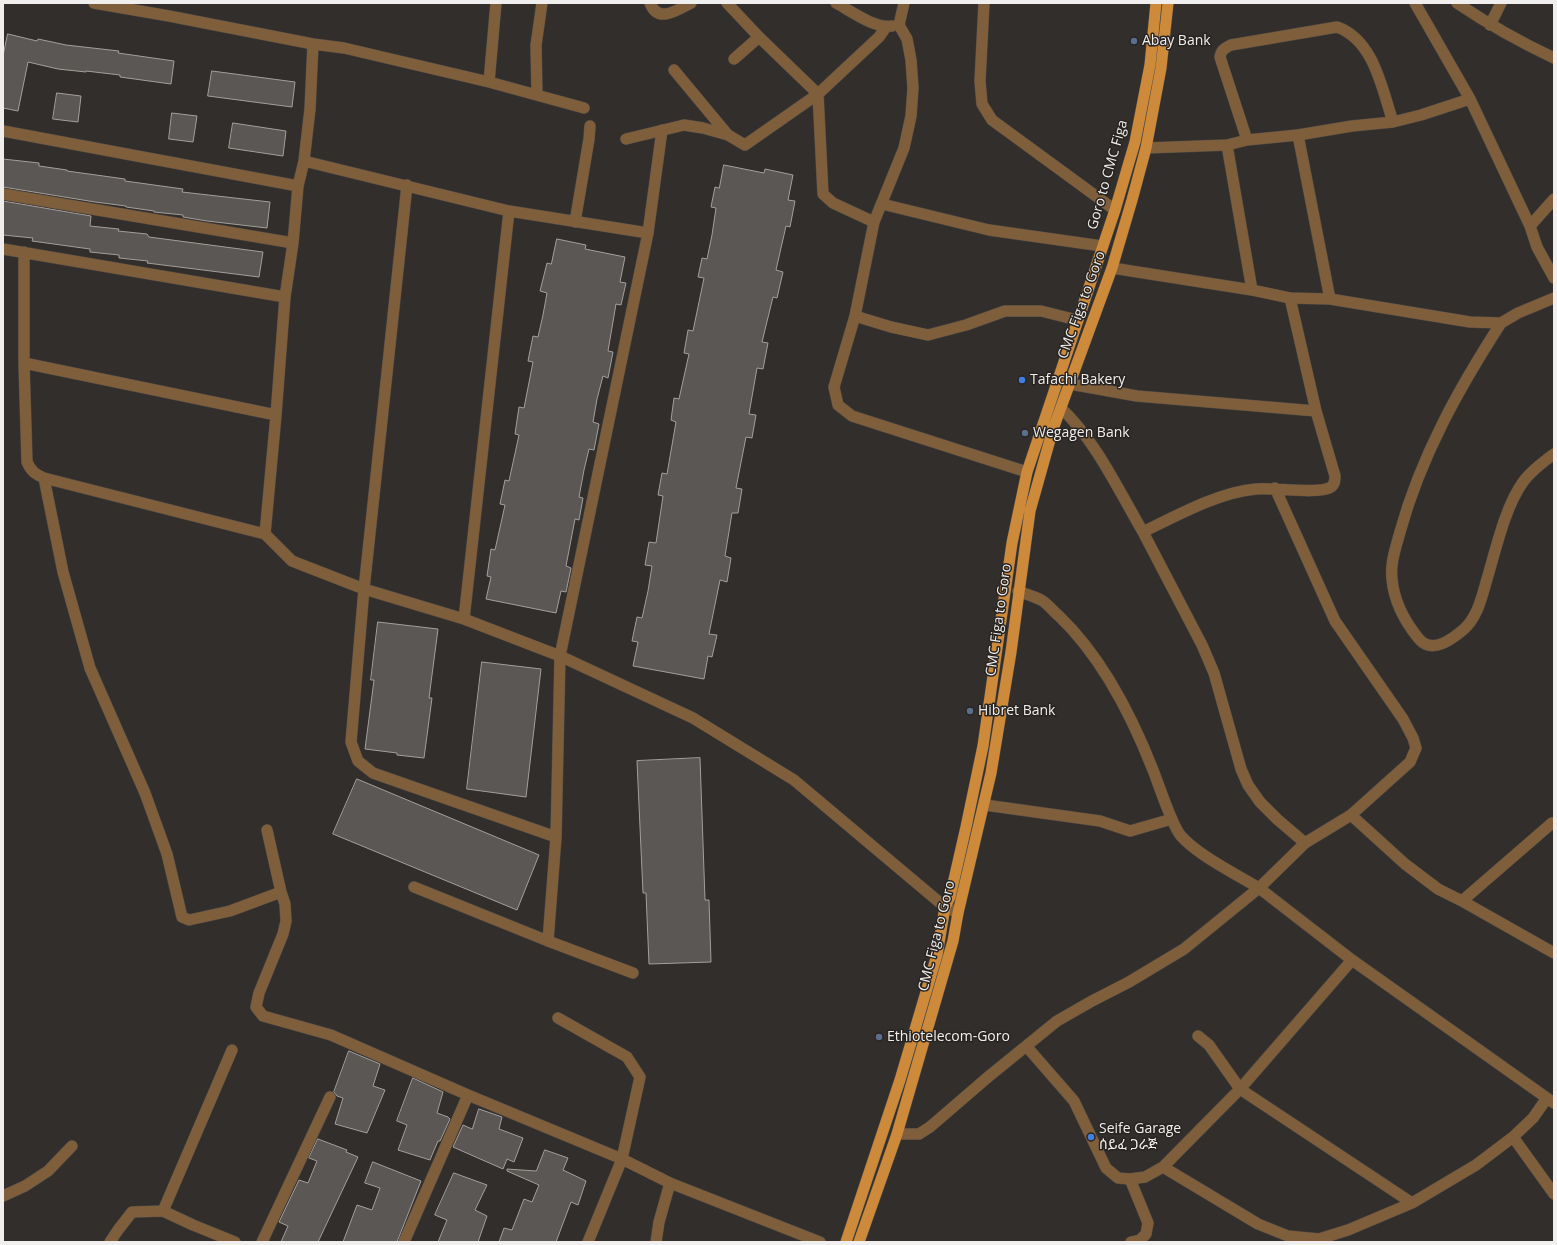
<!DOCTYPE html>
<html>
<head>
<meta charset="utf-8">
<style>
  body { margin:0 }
  #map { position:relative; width:1557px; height:1245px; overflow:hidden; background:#322e2b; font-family:"Open Sans",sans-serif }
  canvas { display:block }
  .frame { position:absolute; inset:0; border:4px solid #f1efed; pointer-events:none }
</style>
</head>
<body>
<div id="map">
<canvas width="1557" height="1245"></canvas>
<div class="frame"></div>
</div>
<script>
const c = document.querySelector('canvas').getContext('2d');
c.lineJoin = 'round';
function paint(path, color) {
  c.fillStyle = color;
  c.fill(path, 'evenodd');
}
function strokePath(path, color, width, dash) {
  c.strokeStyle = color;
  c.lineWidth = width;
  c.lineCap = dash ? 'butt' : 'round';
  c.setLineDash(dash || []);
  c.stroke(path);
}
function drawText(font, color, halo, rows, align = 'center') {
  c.font = font + ' "Open Sans","Noto Sans Ethiopic",sans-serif';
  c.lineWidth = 3;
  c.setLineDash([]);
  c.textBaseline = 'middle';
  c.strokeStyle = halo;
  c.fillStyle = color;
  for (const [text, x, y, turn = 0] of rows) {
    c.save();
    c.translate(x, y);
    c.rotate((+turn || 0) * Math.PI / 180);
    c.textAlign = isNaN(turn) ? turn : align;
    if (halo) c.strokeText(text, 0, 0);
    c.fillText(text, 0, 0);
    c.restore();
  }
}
const building = new Path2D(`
  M 8,34 L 37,41 L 38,39 L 66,45 L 119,51 L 118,53 L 174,61 L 171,84 L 120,77 L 120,75 L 86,71 L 86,72 L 58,69 L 28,62 L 18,111 L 3,108 L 3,56 Z
  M 212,71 L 295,82 L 292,107 L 208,96 Z
  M 57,93 L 81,96 L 78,122 L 53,119 Z
  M 172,113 L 197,116 L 193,142 L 169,139 Z
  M 233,123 L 286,131 L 283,156 L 229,148 Z
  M 3,159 L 39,163 L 39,166 L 67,170 L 67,171 L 125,179 L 125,181 L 183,189 L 182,192 L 270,202 L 267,228 L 207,221 L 183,217 L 183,215 L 154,212 L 154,211 L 126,207 L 126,206 L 95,202 L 3,187 Z
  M 724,165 L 764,173 L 765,169 L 793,175 L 788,200 L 795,201 L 790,227 L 786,226 L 776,270 L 783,272 L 777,298 L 773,297 L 762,342 L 768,343 L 763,369 L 757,368 L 749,414 L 756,415 L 752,438 L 746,437 L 736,488 L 742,489 L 738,513 L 732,513 L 725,556 L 731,558 L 727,582 L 720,580 L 709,634 L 717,635 L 712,657 L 708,656 L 704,679 L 633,666 L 638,642 L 632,641 L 637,617 L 642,618 L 648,591 L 652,566 L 645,565 L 649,542 L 656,543 L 663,496 L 658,495 L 662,473 L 667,474 L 676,422 L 671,420 L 674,398 L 679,399 L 689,354 L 684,353 L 688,330 L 693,331 L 704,278 L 698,277 L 702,258 L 707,259 L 712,235 L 716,208 L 711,207 L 715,187 L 719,188 Z
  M 3,201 L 91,216 L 90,226 L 119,229 L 118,231 L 147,234 L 149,237 L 263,252 L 259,277 L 147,263 L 148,261 L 119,258 L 119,255 L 90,252 L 90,249 L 32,241 L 33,238 L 3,235 Z
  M 557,239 L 586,245 L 585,249 L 625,257 L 620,282 L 626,283 L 621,305 L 616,304 L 608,351 L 613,352 L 608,378 L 603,376 L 597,399 L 593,422 L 599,424 L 594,450 L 589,449 L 584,470 L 579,497 L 583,498 L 579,520 L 575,519 L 566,566 L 571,568 L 566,592 L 561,591 L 556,613 L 486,599 L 491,577 L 487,576 L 491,549 L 495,550 L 505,505 L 500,504 L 505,480 L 509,481 L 519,435 L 515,434 L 519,407 L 524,408 L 533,362 L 528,361 L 533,336 L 538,337 L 543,315 L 547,293 L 540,291 L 547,263 L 551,264 Z
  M 378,622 L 438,629 L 429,698 L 432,698 L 424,758 L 397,755 L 397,753 L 365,749 L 374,680 L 371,680 Z
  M 482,662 L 541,669 L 526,797 L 467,789 Z
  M 700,758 L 705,900 L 709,900 L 711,962 L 649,964 L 646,893 L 643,893 L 637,761 Z
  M 357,779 L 539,855 L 517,910 L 333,834 Z
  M 349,1051 L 380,1064 L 373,1086 L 385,1090 L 367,1133 L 335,1124 L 343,1098 L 337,1096 L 334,1092 Z
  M 413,1078 L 443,1092 L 437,1113 L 448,1117 L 450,1119 L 440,1141 L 438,1141 L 430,1160 L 398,1150 L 407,1125 L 397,1121 Z
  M 479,1109 L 502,1117 L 499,1129 L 523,1138 L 514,1162 L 507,1159 L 503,1169 L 453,1147 L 463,1125 L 472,1129 Z
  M 318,1139 L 347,1150 L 346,1152 L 358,1157 L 318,1242 L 281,1242 L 288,1226 L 279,1222 L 299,1180 L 308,1183 L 317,1161 L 309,1158 Z
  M 545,1150 L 568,1158 L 563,1170 L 586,1181 L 578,1205 L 571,1202 L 556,1242 L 499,1242 L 504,1228 L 512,1230 L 524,1199 L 532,1202 L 539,1185 L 507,1171 L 507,1169 L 536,1171 Z
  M 373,1162 L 421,1181 L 397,1242 L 343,1242 L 357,1205 L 372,1210 L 380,1188 L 365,1183 Z
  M 454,1173 L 487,1185 L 475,1210 L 487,1216 L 478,1242 L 438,1242 L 447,1220 L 435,1215 Z`);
paint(building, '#5b5754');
strokePath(building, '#a49f9b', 1);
const minor = new Path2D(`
  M 94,3 L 169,16 L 313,44 L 310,109 L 304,161 L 298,186 L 293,243 L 285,297 L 276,415 L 265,534
  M 650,3 C 658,24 677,10 691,3
  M 727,3 L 759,37 L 818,94 L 823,194 L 833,203 L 874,222
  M 836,3 C 851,11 875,29 892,26
  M 904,3 L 899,25 L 907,39 L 911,60 L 913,88 L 911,116 L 904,148 L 874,222 L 855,316 L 834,387 L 838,405 L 852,416 L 1027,472
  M 984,3 L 980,81 L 982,104 L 992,120 L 1115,210
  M 1415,3 L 1470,99
  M 1457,3 C 1488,24 1520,42 1554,58
  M 1490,25 L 1501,3
  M 313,44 L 344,48 L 489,82 L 584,108
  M 734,59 L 759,37
  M 674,70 L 728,135
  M 489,82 L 496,3
  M 537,95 L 536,45 L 542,3
  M 3,131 L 298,186
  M 1298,135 L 1330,299
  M 626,139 L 684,125 L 703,128 L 728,135 L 745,145 L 818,94 L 879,37 L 886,27
  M 1247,140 L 1220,57 C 1221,50 1225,48 1231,45 L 1337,27 C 1374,40 1382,89 1393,122
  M 1146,148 L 1227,145 L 1247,140 L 1298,135 L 1352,126 L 1393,122 L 1421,115 L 1470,99 L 1530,226 L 1537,247 L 1554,278
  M 304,161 L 509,211 L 648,233
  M 407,185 L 364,589 L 464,619 L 560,656 L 693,718 L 794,780 L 945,907 L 958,913
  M 3,194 L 293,243
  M 882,204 L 989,230 L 1102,246
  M 575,222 L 589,139 L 590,126
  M 1530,226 L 1554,199
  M 3,249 L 285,297
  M 24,252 L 24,363 L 27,462 C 31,471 35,474 44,478 L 265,534 L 292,561 L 364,589 L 351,742 L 358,761 L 373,773 L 556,837
  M 1112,268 L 1252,290 L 1227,145
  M 1252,290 L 1290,298 L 1330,299 L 1470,322 L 1501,323 L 1518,313 L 1554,298
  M 855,316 L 891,327 L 928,335 L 966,325 L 1005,311 L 1041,311 L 1077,320
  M 1501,323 C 1459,388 1421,456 1400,532 C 1396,547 1390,563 1392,579 C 1394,601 1405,622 1419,639 C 1432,654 1451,640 1463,630 C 1478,617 1482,596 1487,579 C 1496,549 1505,507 1523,482 C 1531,471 1543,462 1554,454
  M 24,363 L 276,415
  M 1070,384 L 1137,396 L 1316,411 L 1290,298
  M 1061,408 C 1096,441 1119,491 1143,532
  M 44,478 L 63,572 L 90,668 L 145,793 L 167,854 L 182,917 L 189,920 L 230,911 L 281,892 L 285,904 L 286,921 L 283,934 L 259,993 L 256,1007 L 263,1016 L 331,1035 L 468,1095 L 622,1159 L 588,1242
  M 1275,488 L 1335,621 L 1403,719 L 1413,738 L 1416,748 L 1410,762 L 1351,815 L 1305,843 L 1259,888 L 1352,960 L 1554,1103
  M 464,619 L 509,211
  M 985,805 L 1100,821 L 1130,831 L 1172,819
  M 1351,815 L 1405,864 L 1438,889 L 1462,901 L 1554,953
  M 267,830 L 281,892
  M 1305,843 L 1277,819 L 1260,802 L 1248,785 L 1241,769 L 1214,673 L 1202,645 L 1143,532 C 1176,516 1219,492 1256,489 C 1272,487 1320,495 1331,487 C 1335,484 1335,480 1335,476 L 1316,411
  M 414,887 L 548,941
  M 1462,901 L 1552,823
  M 633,973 L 548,941 L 556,837 L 560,656 L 648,233 L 662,130
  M 558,1018 L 627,1057 L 640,1077 L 622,1159 L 670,1183 L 820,1242
  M 1198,1036 L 1209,1045 L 1240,1089 L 1412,1203
  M 1027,1047 L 1074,1101 L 1106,1168 L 1118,1178 L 1130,1179 L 1145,1177 L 1163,1167 L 1240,1089 L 1352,960
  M 232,1050 L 163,1211 L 193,1225 L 235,1242
  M 897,1134 L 919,1134 L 930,1127 L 988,1077 L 1057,1021 L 1092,1001 L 1129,982 L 1184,949 L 1259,888 C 1236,874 1199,856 1181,836 C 1172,826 1159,785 1153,770 C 1131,714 1102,657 1059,616 C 1053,611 1047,603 1041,600 C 1034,596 1025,594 1018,591
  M 1513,1137 L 1554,1194
  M 1163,1167 L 1258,1224 L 1288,1236 L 1319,1239 L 1348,1230 L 1412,1203 L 1476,1165 L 1513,1137 L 1533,1118 L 1547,1098
  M 1130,1179 L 1148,1223 L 1146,1234 L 1140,1240 L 1131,1242
  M 3,1196 L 25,1186 L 48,1171 L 72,1146
  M 110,1242 L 118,1230 L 132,1212 L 163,1211
  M 262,1242 L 330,1097
  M 404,1242 L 468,1095
  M 656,1242 L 659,1222 L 670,1183`);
const primary = new Path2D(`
  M 846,1242 L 900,1080 L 937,955 L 945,907 L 950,897 L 966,827 L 983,746 L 1012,543 L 1027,472 L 1115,210 L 1135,142 L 1150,65 L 1156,3
  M 859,1242 L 897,1134 L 953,941 L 958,913 L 991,773 L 1011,652 L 1030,511 L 1053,429 L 1112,268 L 1132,200 L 1146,148 L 1161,68 L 1168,3`);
strokePath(minor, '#4d4946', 12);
strokePath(primary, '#4d4946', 12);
strokePath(minor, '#7f5e3b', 11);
strokePath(primary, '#cd8a3b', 11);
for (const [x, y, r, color] of [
  [1134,41,4,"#5c6f8a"],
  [1022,380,4,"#3f7fe0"],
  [1025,433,4,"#5c6f8a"],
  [970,711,4,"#5c6f8a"],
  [879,1037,4,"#5c6f8a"],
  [1091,1137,4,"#3f7fe0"]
]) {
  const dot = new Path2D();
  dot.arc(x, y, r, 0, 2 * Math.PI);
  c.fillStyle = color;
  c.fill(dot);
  strokePath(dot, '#282422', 1.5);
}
drawText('14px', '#f1efed', '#282422', [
  ["Abay Bank",1142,41],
  ["Tafachi Bakery",1030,380],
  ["Wegagen Bank",1033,433],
  ["Hibret Bank",978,711],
  ["Ethiotelecom-Goro",887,1037],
  ["Seife Garage",1099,1129],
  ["ሰይፈ ጋራጅ",1099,1145]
], 'left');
drawText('14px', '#f1efed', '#282422', [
  ["Goro to CMC Figa",1108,175,-74],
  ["CMC Figa to Goro",1082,305,-70],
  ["CMC Figa to Goro",999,620,-82],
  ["CMC Figa to Goro",937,936,-76]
]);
</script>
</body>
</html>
